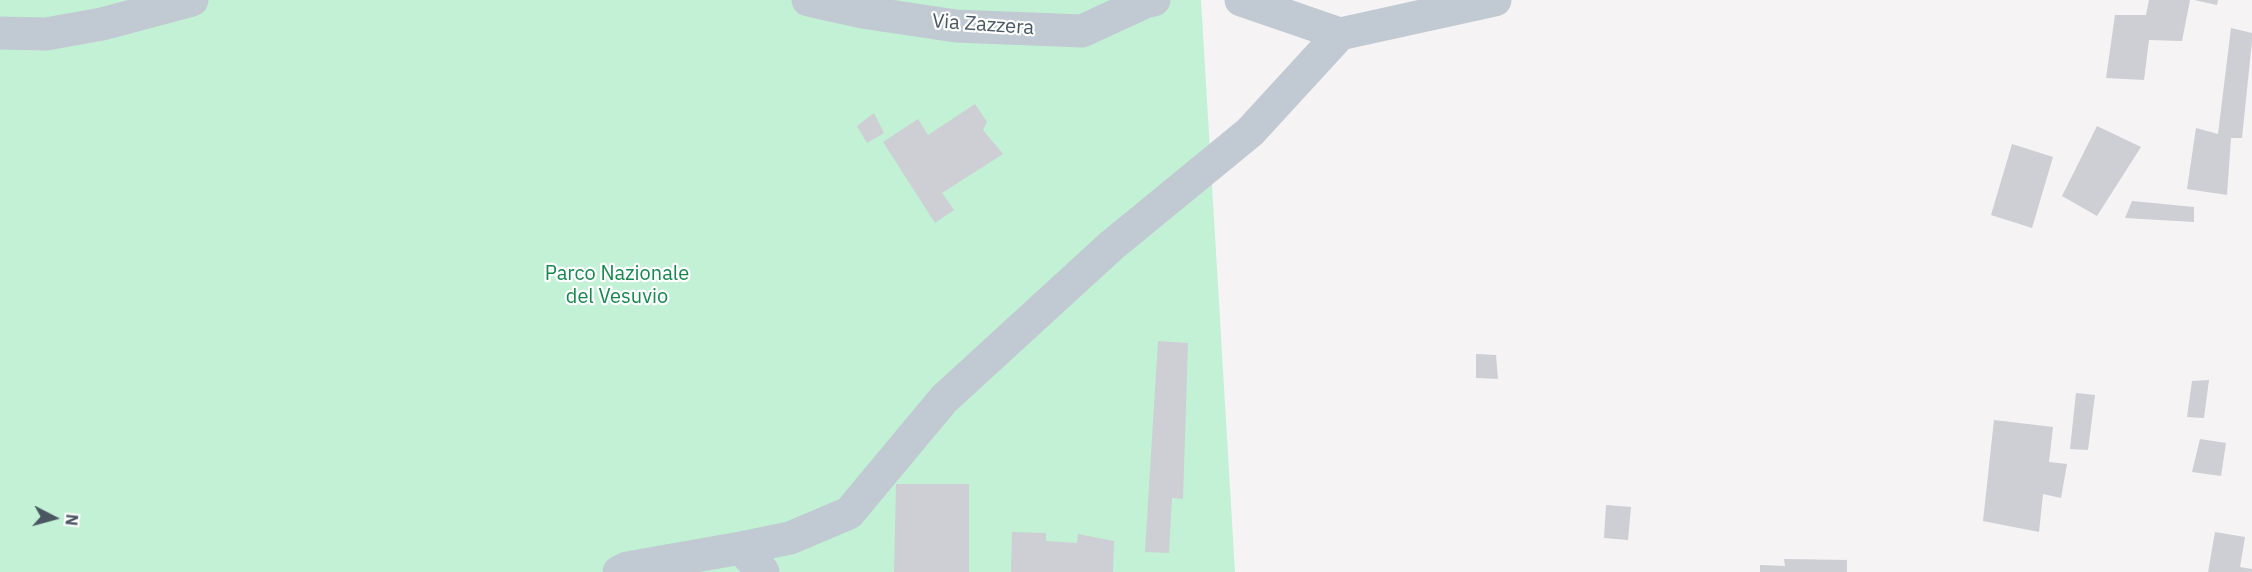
<!DOCTYPE html>
<html>
<head>
<meta charset="utf-8">
<style>
  body { margin:0 }
  #map { position:relative; width:2252px; height:572px; overflow:hidden; background:#f5f3f3; font-family:"IBM Plex Sans",sans-serif }
  canvas { display:block }
  .north { position:absolute; left:24px; top:488px; width:60px; height:60px; -webkit-text-stroke:4px #fff; paint-order:stroke; rotate:96deg; font-size:16px; font-weight:700; line-height:24px; text-align:center; color:#4a5661 }
  .north::after { content:''; display:block; margin:auto; width:21px; height:27px; background:#4a5661; clip-path:polygon(50% 0,100% 100%,50% 72%,0 100%) }
</style>
</head>
<body>
<div id="map">
<canvas width="2252" height="572"></canvas>
<div class="north">N</div>
</div>
<script>
const c = document.querySelector('canvas').getContext('2d');
c.lineJoin = 'round';
function paint(path, color) {
  c.fillStyle = color;
  c.fill(path, 'evenodd');
}
function strokePath(path, color, width, dash) {
  c.strokeStyle = color;
  c.lineWidth = width;
  c.lineCap = dash ? 'butt' : 'round';
  c.setLineDash(dash || []);
  c.stroke(path);
}
function drawText(font, color, halo, rows, align = 'center') {
  c.font = font + ' "IBM Plex Sans",sans-serif';
  c.lineWidth = 4.5;
  c.setLineDash([]);
  c.textBaseline = 'middle';
  c.strokeStyle = halo;
  c.fillStyle = color;
  for (const [text, x, y, turn = 0] of rows) {
    c.save();
    c.translate(x, y);
    c.rotate((+turn || 0) * Math.PI / 180);
    c.textAlign = isNaN(turn) ? turn : align;
    if (halo) c.strokeText(text, 0, 0);
    c.fillText(text, 0, 0);
    c.restore();
  }
}
paint(new Path2D(`
  M 0,0 L 1201,0 L 1235,572 L 0,572 Z`), '#c3f1d5');
paint(new Path2D(`
  M 2149,0 L 2190,0 L 2182,41 L 2149,40 L 2144,80 L 2106,78 L 2115,15 L 2146,15 Z
  M 2194,0 L 2218,0 L 2217,5 Z
  M 2231,28 L 2252,33 L 2252,41 L 2242,138 L 2231,138 L 2227,195 L 2187,189 L 2196,128 L 2218,134 Z
  M 975,104 L 987,122 L 983,130 L 1003,154 L 942,193 L 954,210 L 935,223 L 883,142 L 918,119 L 928,135 Z
  M 874,113 L 884,133 L 867,143 L 857,126 Z
  M 2097,126 L 2141,147 L 2097,216 L 2062,196 Z
  M 2012,144 L 2053,157 L 2032,228 L 1991,215 Z
  M 2132,201 L 2194,207 L 2194,222 L 2125,218 Z
  M 1158,341 L 1188,343 L 1183,499 L 1172,498 L 1169,553 L 1145,552 Z
  M 1476,354 L 1496,355 L 1498,379 L 1476,378 Z
  M 2209,380 L 2204,418 L 2187,417 L 2192,381 Z
  M 2076,393 L 2095,395 L 2088,450 L 2070,449 Z
  M 1994,420 L 2053,427 L 2049,462 L 2067,464 L 2061,498 L 2043,494 L 2039,532 L 1983,521 Z
  M 2200,439 L 2226,443 L 2221,476 L 2192,472 Z
  M 896,484 L 969,484 L 969,572 L 894,572 Z
  M 1606,505 L 1631,507 L 1628,540 L 1604,538 Z
  M 1012,532 L 1046,533 L 1046,541 L 1077,543 L 1078,534 L 1114,541 L 1113,572 L 1011,572 Z
  M 2215,532 L 2245,537 L 2240,567 L 2252,569 L 2252,572 L 2208,572 Z
  M 1784,559 L 1847,560 L 1847,572 L 1760,572 L 1760,565 L 1785,566 Z`), '#cdcfd5');
strokePath(new Path2D(`
  M 808,0 L 862,12 L 956,26 L 1082,31 L 1145,2 L 1154,0
  M 1241,0 L 1340,34
  M 0,33 L 46,34 L 102,24 L 192,0
  M 1340,34 L 1495,0
  M 741,548 L 790,538 L 849,513 L 944,399 L 1111,246 L 1250,132 L 1340,34
  M 619,572 L 627,568 L 741,548 L 763,572`), '#c1cad2', 33);
drawText('20px', '#4a5661', '#fff', [
  ["Via Zazzera",983,25,4]
]);
drawText('20px', '#17864f', '#fff', [
  ["Parco Nazionale",617,274],
  ["del Vesuvio",617,297]
]);
</script>
</body>
</html>
